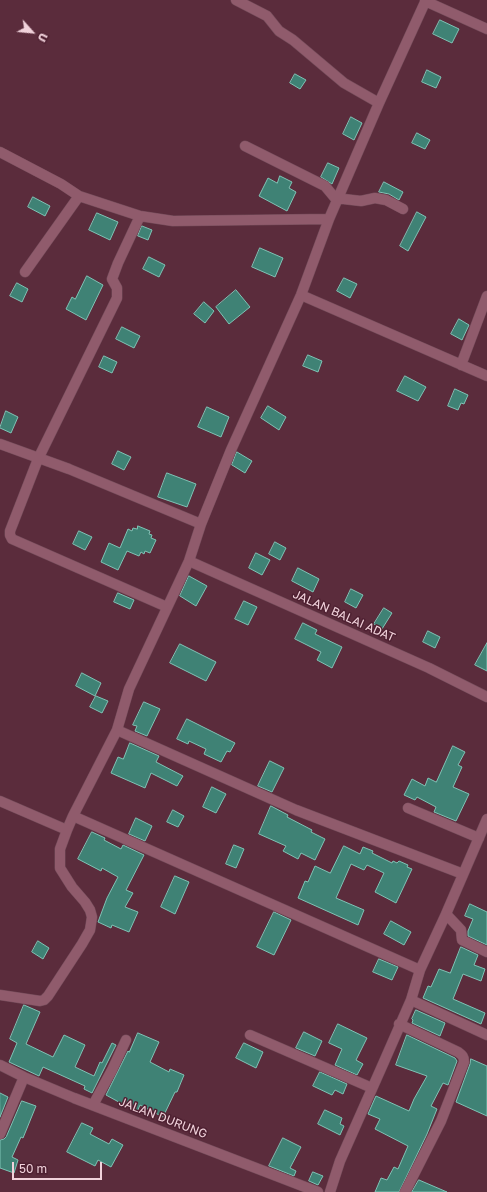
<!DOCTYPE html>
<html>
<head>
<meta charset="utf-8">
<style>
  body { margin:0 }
  #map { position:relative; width:487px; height:1192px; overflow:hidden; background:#5b2c3c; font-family:"Golos Text",sans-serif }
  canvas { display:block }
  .north { position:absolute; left:12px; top:12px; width:40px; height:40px; -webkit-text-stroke:3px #4f2132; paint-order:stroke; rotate:117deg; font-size:11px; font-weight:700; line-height:16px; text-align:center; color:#f1d2db }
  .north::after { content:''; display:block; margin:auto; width:14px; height:18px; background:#f1d2db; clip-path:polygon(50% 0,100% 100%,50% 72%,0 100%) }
  .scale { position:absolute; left:12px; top:1162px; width:90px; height:18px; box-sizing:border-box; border:2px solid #f1d2db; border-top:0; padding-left:5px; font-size:12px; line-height:14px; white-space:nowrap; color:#f1d2db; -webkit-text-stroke:3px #4f2132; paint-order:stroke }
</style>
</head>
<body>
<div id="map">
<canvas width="487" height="1192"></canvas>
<div class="north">U</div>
<div class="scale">50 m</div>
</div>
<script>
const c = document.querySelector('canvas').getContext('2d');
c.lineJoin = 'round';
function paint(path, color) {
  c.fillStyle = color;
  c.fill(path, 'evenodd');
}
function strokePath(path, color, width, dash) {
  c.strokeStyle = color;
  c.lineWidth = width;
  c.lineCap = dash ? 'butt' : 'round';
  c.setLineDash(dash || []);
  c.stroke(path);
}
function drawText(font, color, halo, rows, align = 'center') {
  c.font = font + ' "Golos Text",sans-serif';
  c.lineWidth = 3;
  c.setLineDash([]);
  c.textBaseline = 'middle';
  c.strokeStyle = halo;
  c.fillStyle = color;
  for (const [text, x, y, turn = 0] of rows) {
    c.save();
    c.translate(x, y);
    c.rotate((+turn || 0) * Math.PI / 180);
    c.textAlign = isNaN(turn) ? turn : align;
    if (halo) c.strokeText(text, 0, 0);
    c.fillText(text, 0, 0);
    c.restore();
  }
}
const building = new Path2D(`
  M 440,20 L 459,29 L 452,43 L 433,34 Z
  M 427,70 L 441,77 L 436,88 L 422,82 Z
  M 295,74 L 306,80 L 300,89 L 290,83 Z
  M 351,117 L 362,123 L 354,140 L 343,134 Z
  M 417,133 L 430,140 L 425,149 L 412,143 Z
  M 328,163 L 339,168 L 332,184 L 321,177 Z
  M 280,176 L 292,182 L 289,188 L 296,192 L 287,211 L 259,196 L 268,178 L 277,183 Z
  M 384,182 L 403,192 L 399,200 L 389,194 L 379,192 Z
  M 33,197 L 50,206 L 45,216 L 28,207 Z
  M 417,212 L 426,217 L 408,251 L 400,246 Z
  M 97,213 L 118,222 L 110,240 L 89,230 Z
  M 142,226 L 152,230 L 148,240 L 138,236 Z
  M 260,248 L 283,258 L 275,277 L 252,267 Z
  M 149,257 L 165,265 L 159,277 L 143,269 Z
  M 87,276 L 103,285 L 86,320 L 66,309 L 72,297 L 75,299 Z
  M 344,278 L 357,284 L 350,298 L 337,291 Z
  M 17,283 L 28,289 L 22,302 L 10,296 Z
  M 236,290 L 250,307 L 229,324 L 216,307 Z
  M 204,302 L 214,311 L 205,323 L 194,314 Z
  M 459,319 L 469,325 L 462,340 L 451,334 Z
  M 122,327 L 140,336 L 134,348 L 116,339 Z
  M 308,355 L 322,361 L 318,372 L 303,366 Z
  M 104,356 L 117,362 L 112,373 L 99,367 Z
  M 405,376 L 426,387 L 418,401 L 397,391 Z
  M 455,389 L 468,395 L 464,404 L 461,403 L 458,410 L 448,406 Z
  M 268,406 L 286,417 L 279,430 L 261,418 Z
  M 207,407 L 229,417 L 221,437 L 198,427 Z
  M 6,411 L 18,417 L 11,433 L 0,428 Z
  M 118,451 L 131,457 L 124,470 L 112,464 Z
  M 237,452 L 252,461 L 245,473 L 232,465 Z
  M 167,473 L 196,484 L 187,507 L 158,497 Z
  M 138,526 L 150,531 L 149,534 L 152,535 L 151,538 L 156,540 L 150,553 L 145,551 L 144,554 L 141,552 L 139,556 L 127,551 L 118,570 L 101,562 L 109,543 L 120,548 L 128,529 L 132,531 L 133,528 L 137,529 Z
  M 79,531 L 92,537 L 85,550 L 73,544 Z
  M 275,542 L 286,548 L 280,560 L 269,554 Z
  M 256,553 L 270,560 L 262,575 L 249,568 Z
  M 298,568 L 319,579 L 313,592 L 292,581 Z
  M 189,576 L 207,586 L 196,606 L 180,596 Z
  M 351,589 L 363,595 L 356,608 L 345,602 Z
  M 118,593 L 134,600 L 130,609 L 114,602 Z
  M 244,601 L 257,607 L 248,625 L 235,619 Z
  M 384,608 L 392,613 L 382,629 L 374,624 Z
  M 303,623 L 317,630 L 315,634 L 342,647 L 332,668 L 317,660 L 321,652 L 295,639 Z
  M 428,631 L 440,637 L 435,648 L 423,642 Z
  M 487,643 L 487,671 L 475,665 Z
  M 180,644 L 216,662 L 206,681 L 170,663 Z
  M 82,673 L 101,683 L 95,696 L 76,686 Z
  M 96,696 L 108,701 L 102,713 L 90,707 Z
  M 144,702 L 160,709 L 147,736 L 135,731 L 137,726 L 133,725 Z
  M 187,719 L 235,743 L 230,752 L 227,751 L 221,762 L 204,754 L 206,749 L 189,741 L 188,744 L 177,739 Z
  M 130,743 L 159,756 L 156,762 L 183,776 L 177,786 L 151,773 L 145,788 L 111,773 L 118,757 L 123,759 Z
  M 453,746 L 465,752 L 458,765 L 462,767 L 453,787 L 469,794 L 456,821 L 434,812 L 436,807 L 417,797 L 415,800 L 404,795 L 412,779 L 425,786 L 428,778 L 436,782 Z
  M 270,761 L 284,768 L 272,792 L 258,786 Z
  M 212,787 L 226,794 L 216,813 L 203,807 Z
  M 271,806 L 288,815 L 287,817 L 312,830 L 311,832 L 325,839 L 315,860 L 301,853 L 298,859 L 283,851 L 286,846 L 259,834 Z
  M 173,810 L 184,816 L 178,827 L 167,822 Z
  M 136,818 L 152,826 L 145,841 L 129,834 Z
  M 92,832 L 105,838 L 104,840 L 121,849 L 123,845 L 144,855 L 126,890 L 133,893 L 125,907 L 138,912 L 129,932 L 112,925 L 111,928 L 98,922 L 107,898 L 118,877 L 102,868 L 101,871 L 78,859 Z
  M 234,845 L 244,849 L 236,868 L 226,864 Z
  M 344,846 L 360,854 L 363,847 L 373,851 L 372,853 L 392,863 L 393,861 L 397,863 L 399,861 L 408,865 L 407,867 L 412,869 L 396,903 L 375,892 L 384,873 L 367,865 L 364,870 L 351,864 L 336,898 L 364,910 L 358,925 L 298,898 L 305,881 L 308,882 L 315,866 L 330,873 Z
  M 175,876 L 189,882 L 175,914 L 161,907 Z
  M 470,904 L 487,912 L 487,945 L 468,936 L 468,931 L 473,919 L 465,916 Z
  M 274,912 L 291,920 L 274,955 L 257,947 Z
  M 391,921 L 411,932 L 404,945 L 384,934 Z
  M 38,941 L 49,948 L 43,959 L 32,952 Z
  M 461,947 L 478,955 L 474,965 L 485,969 L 481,981 L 463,974 L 453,999 L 485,1013 L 481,1024 L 423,998 L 428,986 L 431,987 L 439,969 L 450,973 Z
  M 379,959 L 398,967 L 392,980 L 373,972 Z
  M 24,1005 L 40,1012 L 26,1044 L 53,1057 L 64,1035 L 85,1045 L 75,1067 L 94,1076 L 100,1062 L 102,1063 L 112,1043 L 116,1045 L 92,1093 L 84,1089 L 85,1086 L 43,1067 L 39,1076 L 9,1062 L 17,1043 L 10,1039 Z
  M 416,1010 L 445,1023 L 440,1036 L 412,1023 L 413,1020 L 412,1019 Z
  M 338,1024 L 367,1038 L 356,1060 L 363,1064 L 357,1075 L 335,1065 L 342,1049 L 329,1043 Z
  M 304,1032 L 322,1041 L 315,1056 L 296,1048 Z
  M 138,1033 L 159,1042 L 150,1062 L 169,1072 L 170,1069 L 184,1075 L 177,1092 L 175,1092 L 163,1117 L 140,1105 L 137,1112 L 106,1095 L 128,1051 L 129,1052 Z
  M 407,1035 L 455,1058 L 457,1061 L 448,1085 L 443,1083 L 431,1106 L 437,1109 L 427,1134 L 399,1192 L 375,1192 L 381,1178 L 387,1180 L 394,1167 L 398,1169 L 408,1146 L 375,1129 L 380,1119 L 368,1114 L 375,1098 L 376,1096 L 409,1111 L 414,1099 L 427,1076 L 396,1065 Z
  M 244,1043 L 263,1052 L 256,1068 L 236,1058 Z
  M 471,1059 L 487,1066 L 487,1116 L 456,1102 L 470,1064 Z
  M 320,1072 L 347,1084 L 343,1094 L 335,1090 L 332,1095 L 313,1086 Z
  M 0,1093 L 8,1097 L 0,1117 Z
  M 22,1101 L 36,1106 L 23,1138 L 21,1137 L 12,1157 L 18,1160 L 14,1173 L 0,1168 L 0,1140 L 4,1139 L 6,1137 Z
  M 325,1110 L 342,1118 L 340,1124 L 344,1126 L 340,1135 L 318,1124 Z
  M 82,1123 L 93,1128 L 90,1134 L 109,1144 L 112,1139 L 123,1145 L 111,1167 L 98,1160 L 95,1166 L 67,1152 Z
  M 283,1138 L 301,1147 L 290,1168 L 296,1171 L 294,1176 L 269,1166 Z
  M 313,1172 L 323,1176 L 318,1185 L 309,1181 Z
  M 419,1180 L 447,1192 L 412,1192 Z`);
paint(building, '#3f8275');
strokePath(building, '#7fc3b5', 1);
const minor = new Path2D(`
  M 236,0 L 267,16 L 279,31 L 293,40 L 344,83 L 379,103
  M 425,1 L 487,29
  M 245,146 L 325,186 L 335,198 L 361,201 L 375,198 L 386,200 L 403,209
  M 0,152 L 61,184 L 79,196 L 140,216 L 173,221 L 329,219
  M 140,216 L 118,263 L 112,279 L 117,288 L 117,298 L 38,459 L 10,531 L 10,535 L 12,539 L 167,607
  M 25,272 L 79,196
  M 301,295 L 487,376
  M 461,365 L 487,296
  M 0,444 L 69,469 L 201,524
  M 189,561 L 429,668 L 487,697
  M 117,730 L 296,810 L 463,874
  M 0,801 L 67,830
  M 408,808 L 479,838
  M 73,816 L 420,970
  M 446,914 L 461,930 L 462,940 L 487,952
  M 0,995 L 40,1001 L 44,1000 L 48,996 L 82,944 L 90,930 L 92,917 L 90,910 L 85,902 L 72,887 L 60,868 L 60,849 L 67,830 L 73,816 L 117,730 L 129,689 L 189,561 L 201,524 L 231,450 L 301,295 L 329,219 L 379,103 L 426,0
  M 411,1000 L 487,1035
  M 399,1024 L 458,1052 C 462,1055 464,1056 464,1062 L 441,1121 L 405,1192
  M 250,1035 L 372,1088
  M 0,1065 L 24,1077 L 74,1098 L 318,1192
  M 93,1105 L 112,1070 L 126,1040
  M 0,1134 L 24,1077
  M 330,1192 L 340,1161 L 383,1064 L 411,1000 L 420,970 L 446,914 L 487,819`);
strokePath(minor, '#744c5a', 11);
strokePath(minor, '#905b6c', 10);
drawText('12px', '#f1d2db', '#4f2132', [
  ["JALAN BALAI ADAT",344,616,24],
  ["JALAN DURUNG",163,1118,21]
]);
</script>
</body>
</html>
